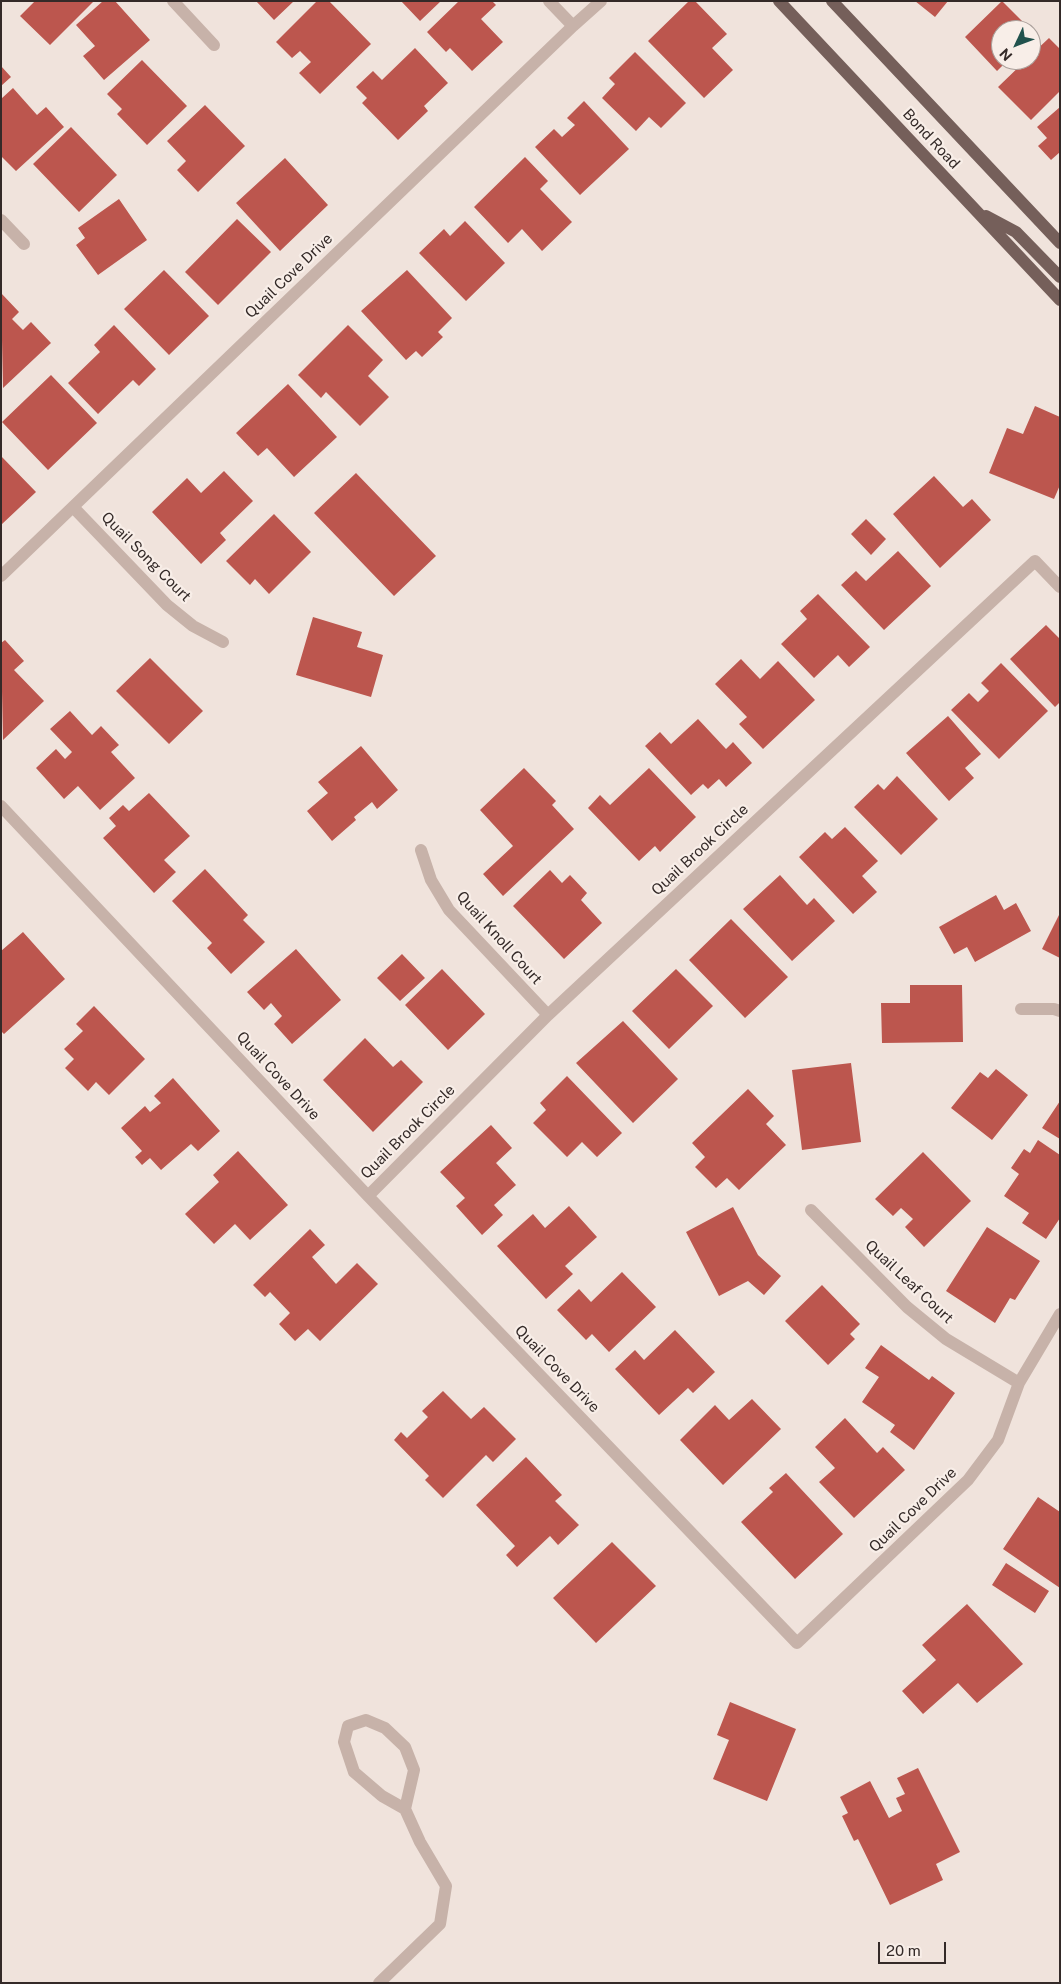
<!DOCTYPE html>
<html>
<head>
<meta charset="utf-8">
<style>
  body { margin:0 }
  #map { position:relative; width:1061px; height:1984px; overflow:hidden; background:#f0e3dc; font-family:"Public Sans",sans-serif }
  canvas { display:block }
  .frame { position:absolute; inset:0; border:2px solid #342a28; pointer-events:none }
  .north { position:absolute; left:991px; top:20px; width:50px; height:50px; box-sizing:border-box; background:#f8eee8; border:1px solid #aaa09b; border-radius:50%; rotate:227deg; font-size:14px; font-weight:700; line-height:20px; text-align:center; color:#342a28 }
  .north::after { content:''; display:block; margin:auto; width:18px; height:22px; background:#21524d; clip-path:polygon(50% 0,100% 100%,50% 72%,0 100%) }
  .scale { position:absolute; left:878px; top:1942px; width:68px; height:22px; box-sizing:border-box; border:2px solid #342a28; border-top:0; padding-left:6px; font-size:15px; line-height:18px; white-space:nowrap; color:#342a28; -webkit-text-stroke:4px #f8eee8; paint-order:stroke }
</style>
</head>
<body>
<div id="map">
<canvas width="1061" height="1984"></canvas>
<div class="frame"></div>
<div class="north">N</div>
<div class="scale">20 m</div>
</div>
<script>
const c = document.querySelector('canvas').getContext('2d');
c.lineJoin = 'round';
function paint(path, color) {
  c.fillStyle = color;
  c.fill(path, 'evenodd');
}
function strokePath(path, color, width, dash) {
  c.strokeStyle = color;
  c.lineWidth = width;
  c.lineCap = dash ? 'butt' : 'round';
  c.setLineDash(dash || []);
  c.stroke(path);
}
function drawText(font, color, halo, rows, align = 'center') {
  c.font = font + ' "Public Sans",sans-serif';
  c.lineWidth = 4.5;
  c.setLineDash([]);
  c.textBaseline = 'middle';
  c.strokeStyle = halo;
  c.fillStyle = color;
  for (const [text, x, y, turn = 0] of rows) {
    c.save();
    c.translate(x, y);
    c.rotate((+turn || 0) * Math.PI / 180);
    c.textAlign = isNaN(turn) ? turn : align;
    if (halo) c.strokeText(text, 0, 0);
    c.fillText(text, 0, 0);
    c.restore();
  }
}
paint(new Path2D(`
  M 35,1 L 94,1 L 50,45 L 20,16 Z
  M 103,1 L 115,1 L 150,40 L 104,80 L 83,56 L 95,46 L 76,25 Z
  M 256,1 L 294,1 L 274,20 Z
  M 317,1 L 329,1 L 371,44 L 320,94 L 299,73 L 311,62 L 300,51 L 292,58 L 276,42 Z
  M 401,1 L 441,1 L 420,21 Z
  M 459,1 L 492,1 L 496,5 L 481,19 L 503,42 L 472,71 L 450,48 L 446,52 L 427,32 Z
  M 689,1 L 695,1 L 727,34 L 712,48 L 733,70 L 704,98 L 648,41 Z
  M 915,1 L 948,1 L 935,17 Z
  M 1002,1 L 1022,21 L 1015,27 L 1018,30 L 1001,30 L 1001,60 L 1008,60 L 997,71 L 965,37 Z
  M 1049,38 L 1060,49 L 1060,91 L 1031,120 L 998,87 L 1026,60 L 1031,60 L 1031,55 Z
  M 415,48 L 448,83 L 424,106 L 428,111 L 398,140 L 362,103 L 367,98 L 356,87 L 373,71 L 382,80 Z
  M 635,52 L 686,103 L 661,128 L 649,117 L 636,131 L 602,98 L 615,84 L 609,78 Z
  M 142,60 L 187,106 L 147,145 L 117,114 L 122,109 L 107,94 Z
  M 1,66 L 11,77 L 1,86 Z
  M 13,88 L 37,115 L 46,107 L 64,127 L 16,171 L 1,156 L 1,99 Z
  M 584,101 L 629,149 L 580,195 L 535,147 L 554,129 L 562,137 L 575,125 L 567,118 Z
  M 205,105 L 245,146 L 198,192 L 177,170 L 186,161 L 167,141 Z
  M 1060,107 L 1060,152 L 1051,160 L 1038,146 L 1047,138 L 1037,127 Z
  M 71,127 L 117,175 L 79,212 L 33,164 Z
  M 525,157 L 548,181 L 540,189 L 572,222 L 542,251 L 522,229 L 508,243 L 474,207 Z
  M 285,158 L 328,205 L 280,251 L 236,203 Z
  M 119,199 L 147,240 L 98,275 L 76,245 L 85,238 L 78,228 Z
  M 237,219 L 271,252 L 218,305 L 185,272 Z
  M 465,221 L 505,263 L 466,301 L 419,253 L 444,229 L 450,236 Z
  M 164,270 L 209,316 L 169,355 L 124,309 Z
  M 407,270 L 452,318 L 438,332 L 443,337 L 422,357 L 416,351 L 406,360 L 361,311 Z
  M 1,293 L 19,312 L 12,319 L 23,330 L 31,322 L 51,343 L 3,388 Z
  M 114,325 L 156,369 L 139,386 L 133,380 L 98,414 L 68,383 L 100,352 L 94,345 Z
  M 348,325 L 383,360 L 368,376 L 389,397 L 360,426 L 326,392 L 321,398 L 298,375 Z
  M 51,375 L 97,423 L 48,470 L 2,422 Z
  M 288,384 L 337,437 L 294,477 L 267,448 L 258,456 L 236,433 Z
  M 1035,406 L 1060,417 L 1060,485 L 1054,499 L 989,473 L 1007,428 L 1023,434 Z
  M 1,456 L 36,492 L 1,525 Z
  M 224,471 L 253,501 L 220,533 L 226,540 L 201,564 L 152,512 L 187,478 L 201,493 Z
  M 356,473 L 436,556 L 394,596 L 314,513 Z
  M 934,476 L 963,507 L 972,499 L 991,520 L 940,568 L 893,514 Z
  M 274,514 L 311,552 L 269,594 L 255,579 L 250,585 L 226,561 Z
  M 866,519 L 886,539 L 871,555 L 851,534 Z
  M 898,551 L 931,586 L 884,630 L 841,585 L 856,571 L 866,581 Z
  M 818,594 L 870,647 L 849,667 L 838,655 L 814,678 L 781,644 L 807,619 L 800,611 Z
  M 313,617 L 362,632 L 357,647 L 383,655 L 371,697 L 296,675 Z
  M 1046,625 L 1060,639 L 1060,702 L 1055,707 L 1010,659 Z
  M 5,640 L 24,661 L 14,670 L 44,701 L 3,740 L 1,643 Z
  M 150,658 L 203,711 L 169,744 L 116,691 Z
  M 741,659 L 760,679 L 778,661 L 815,700 L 763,749 L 739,724 L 747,717 L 715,684 Z
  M 1001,663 L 1048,711 L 999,759 L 951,710 L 969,693 L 978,702 L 989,691 L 981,683 Z
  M 70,711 L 92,735 L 101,726 L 119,745 L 111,752 L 135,778 L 100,810 L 78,786 L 64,799 L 36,768 L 56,749 L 65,759 L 72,752 L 50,729 Z
  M 948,716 L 981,754 L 965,768 L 974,778 L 949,801 L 906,753 Z
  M 698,719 L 726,749 L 733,742 L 752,763 L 726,787 L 719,779 L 708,789 L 703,784 L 691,795 L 645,746 L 660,732 L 671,744 Z
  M 361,746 L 398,790 L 377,809 L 372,802 L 354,817 L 356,820 L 332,841 L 307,811 L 328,793 L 318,782 Z
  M 524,768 L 556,801 L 552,805 L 574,829 L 503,896 L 483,874 L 513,846 L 480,810 Z
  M 649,768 L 696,817 L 660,852 L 655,846 L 639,861 L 588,808 L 600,795 L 610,805 Z
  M 897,776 L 938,819 L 901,855 L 854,807 L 878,784 L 884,790 Z
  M 149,793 L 190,836 L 164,860 L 176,872 L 154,893 L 103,838 L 116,826 L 109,818 L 123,805 L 129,811 Z
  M 845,827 L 878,861 L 862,876 L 877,892 L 853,914 L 799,857 L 825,832 L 832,839 Z
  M 205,869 L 248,915 L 243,920 L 265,942 L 231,974 L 207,948 L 212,943 L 172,901 Z
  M 550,870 L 562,883 L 570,875 L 587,893 L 581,900 L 602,923 L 564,959 L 513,906 Z
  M 780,875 L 807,905 L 814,898 L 835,921 L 792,961 L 743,909 Z
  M 996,895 L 1004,910 L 1016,903 L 1031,931 L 975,962 L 967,947 L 954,954 L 939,927 Z
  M 1060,913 L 1060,958 L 1042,949 Z
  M 731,919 L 788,977 L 745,1018 L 689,960 Z
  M 23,932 L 65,979 L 4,1034 L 1,1031 L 1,951 Z
  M 296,949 L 341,1000 L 292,1044 L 274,1024 L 282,1016 L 271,1003 L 264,1010 L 247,992 Z
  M 402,954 L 425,978 L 400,1001 L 377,978 Z
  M 442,969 L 485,1014 L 448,1050 L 405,1005 Z
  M 676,969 L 713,1006 L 669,1049 L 632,1011 Z
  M 910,985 L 962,985 L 963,1042 L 882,1043 L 881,1003 L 910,1003 Z
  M 94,1006 L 145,1059 L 109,1095 L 96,1082 L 88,1091 L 65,1068 L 74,1059 L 64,1049 L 83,1031 L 76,1024 Z
  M 623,1021 L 678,1079 L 633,1123 L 576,1063 Z
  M 365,1038 L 393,1067 L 401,1060 L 423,1082 L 373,1132 L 323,1080 Z
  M 851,1063 L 861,1142 L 802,1150 L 792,1070 Z
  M 996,1069 L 1028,1095 L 992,1140 L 951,1108 L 980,1072 L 988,1078 Z
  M 567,1076 L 622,1133 L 597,1157 L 582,1142 L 567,1157 L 533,1123 L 546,1110 L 540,1103 Z
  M 173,1078 L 220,1131 L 198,1151 L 191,1144 L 161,1170 L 150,1158 L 142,1165 L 135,1157 L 142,1151 L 121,1128 L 145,1106 L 150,1112 L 161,1103 L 154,1096 Z
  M 748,1089 L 774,1116 L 766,1124 L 786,1145 L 739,1190 L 727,1178 L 716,1188 L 695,1167 L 705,1157 L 692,1143 Z
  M 1060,1101 L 1060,1139 L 1042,1128 Z
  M 491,1125 L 512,1148 L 496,1163 L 516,1185 L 494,1205 L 503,1215 L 482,1235 L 456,1206 L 465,1198 L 440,1172 Z
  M 1038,1140 L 1060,1155 L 1060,1218 L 1046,1239 L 1022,1223 L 1029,1213 L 1004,1196 L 1019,1174 L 1011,1168 L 1024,1149 L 1030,1153 Z
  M 238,1151 L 288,1205 L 250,1240 L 235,1224 L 214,1244 L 185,1214 L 219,1182 L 213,1175 Z
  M 923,1152 L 971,1201 L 924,1247 L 905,1227 L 913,1219 L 901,1208 L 893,1216 L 875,1199 Z
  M 569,1206 L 597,1237 L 565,1266 L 573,1274 L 546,1299 L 497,1246 L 533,1214 L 545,1228 Z
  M 733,1207 L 758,1255 L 781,1276 L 764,1295 L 748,1281 L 719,1296 L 686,1232 Z
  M 987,1227 L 1040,1261 L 1015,1300 L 1010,1298 L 995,1323 L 946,1291 Z
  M 310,1229 L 325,1245 L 312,1257 L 336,1284 L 357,1263 L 378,1284 L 320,1341 L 308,1329 L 295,1341 L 279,1324 L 290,1313 L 270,1292 L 265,1297 L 253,1285 Z
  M 622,1272 L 656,1307 L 609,1352 L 592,1334 L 586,1340 L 557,1310 L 579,1289 L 591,1302 Z
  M 822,1285 L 860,1324 L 850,1334 L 855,1339 L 828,1365 L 785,1321 Z
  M 675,1330 L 715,1372 L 693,1393 L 688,1388 L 659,1415 L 615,1369 L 635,1350 L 644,1360 Z
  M 881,1345 L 929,1380 L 932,1376 L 955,1393 L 914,1450 L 890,1432 L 895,1425 L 862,1402 L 879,1377 L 865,1368 Z
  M 443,1391 L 471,1419 L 484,1407 L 516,1439 L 493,1462 L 486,1455 L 443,1498 L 425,1480 L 429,1476 L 394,1440 L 401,1432 L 407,1438 L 428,1417 L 422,1411 Z
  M 752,1399 L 781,1429 L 723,1485 L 680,1440 L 715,1405 L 729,1420 Z
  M 845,1418 L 877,1453 L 883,1447 L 905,1470 L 854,1518 L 819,1482 L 835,1468 L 815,1447 Z
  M 526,1457 L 562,1495 L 555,1501 L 579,1525 L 558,1545 L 550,1536 L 517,1567 L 506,1555 L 515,1546 L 476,1505 Z
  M 786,1473 L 843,1534 L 795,1579 L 741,1522 L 773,1492 L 769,1488 Z
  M 1038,1497 L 1060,1512 L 1060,1588 L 1003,1549 Z
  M 612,1542 L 656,1586 L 596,1643 L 553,1598 Z
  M 1006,1563 L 1049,1591 L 1035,1613 L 992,1585 Z
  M 967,1604 L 1023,1664 L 977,1703 L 958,1683 L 923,1714 L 902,1691 L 936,1660 L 922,1645 Z
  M 730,1702 L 796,1729 L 767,1801 L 713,1779 L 729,1740 L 717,1735 Z
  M 918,1768 L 960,1852 L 936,1864 L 943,1880 L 890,1905 L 858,1839 L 854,1841 L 842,1816 L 848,1813 L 840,1797 L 870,1781 L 889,1818 L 902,1811 L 896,1798 L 905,1794 L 897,1778 Z`), '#bc564e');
strokePath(new Path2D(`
  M 379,1983 L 440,1924 L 446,1886 L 420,1842 L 405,1809 L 414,1770 L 405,1747 L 385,1728 L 366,1720 L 348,1726 L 344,1742 L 354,1772 L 382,1796 L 405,1809`), '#c7b2a9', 12);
strokePath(new Path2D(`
  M 173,1 L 214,45
  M 549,1 L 573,26
  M 1,220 L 24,244
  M 73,507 L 167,605 L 193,626 L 223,642
  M 1,576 L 573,26 L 601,1
  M 1,806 L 368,1196 L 797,1643 L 968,1480 L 998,1440 L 1019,1383 L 1060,1314
  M 421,850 L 431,880 L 449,910 L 548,1015
  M 1021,1009 L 1054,1009 L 1060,1011
  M 368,1196 L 548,1015 L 1035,561 L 1060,587
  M 811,1210 L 907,1307 L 946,1339 L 1019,1383`), '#c7b2a9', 12);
strokePath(new Path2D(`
  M 779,1 L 1060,300
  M 832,1 L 1060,243
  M 986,216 L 1016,232 L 1060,277`), '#755f5a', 12);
drawText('15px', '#342a28', '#f8eee8', [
  ["Bond Road",931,139,47],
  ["Quail Cove Drive",289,276,-44],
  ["Quail Song Court",146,557,45],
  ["Quail Brook Circle",700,850,-43],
  ["Quail Knoll Court",499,938,48],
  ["Quail Cove Drive",278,1076,47],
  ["Quail Brook Circle",408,1132,-45],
  ["Quail Leaf Court",909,1282,43],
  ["Quail Cove Drive",557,1369,46],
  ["Quail Cove Drive",913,1510,-44]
]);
</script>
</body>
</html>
